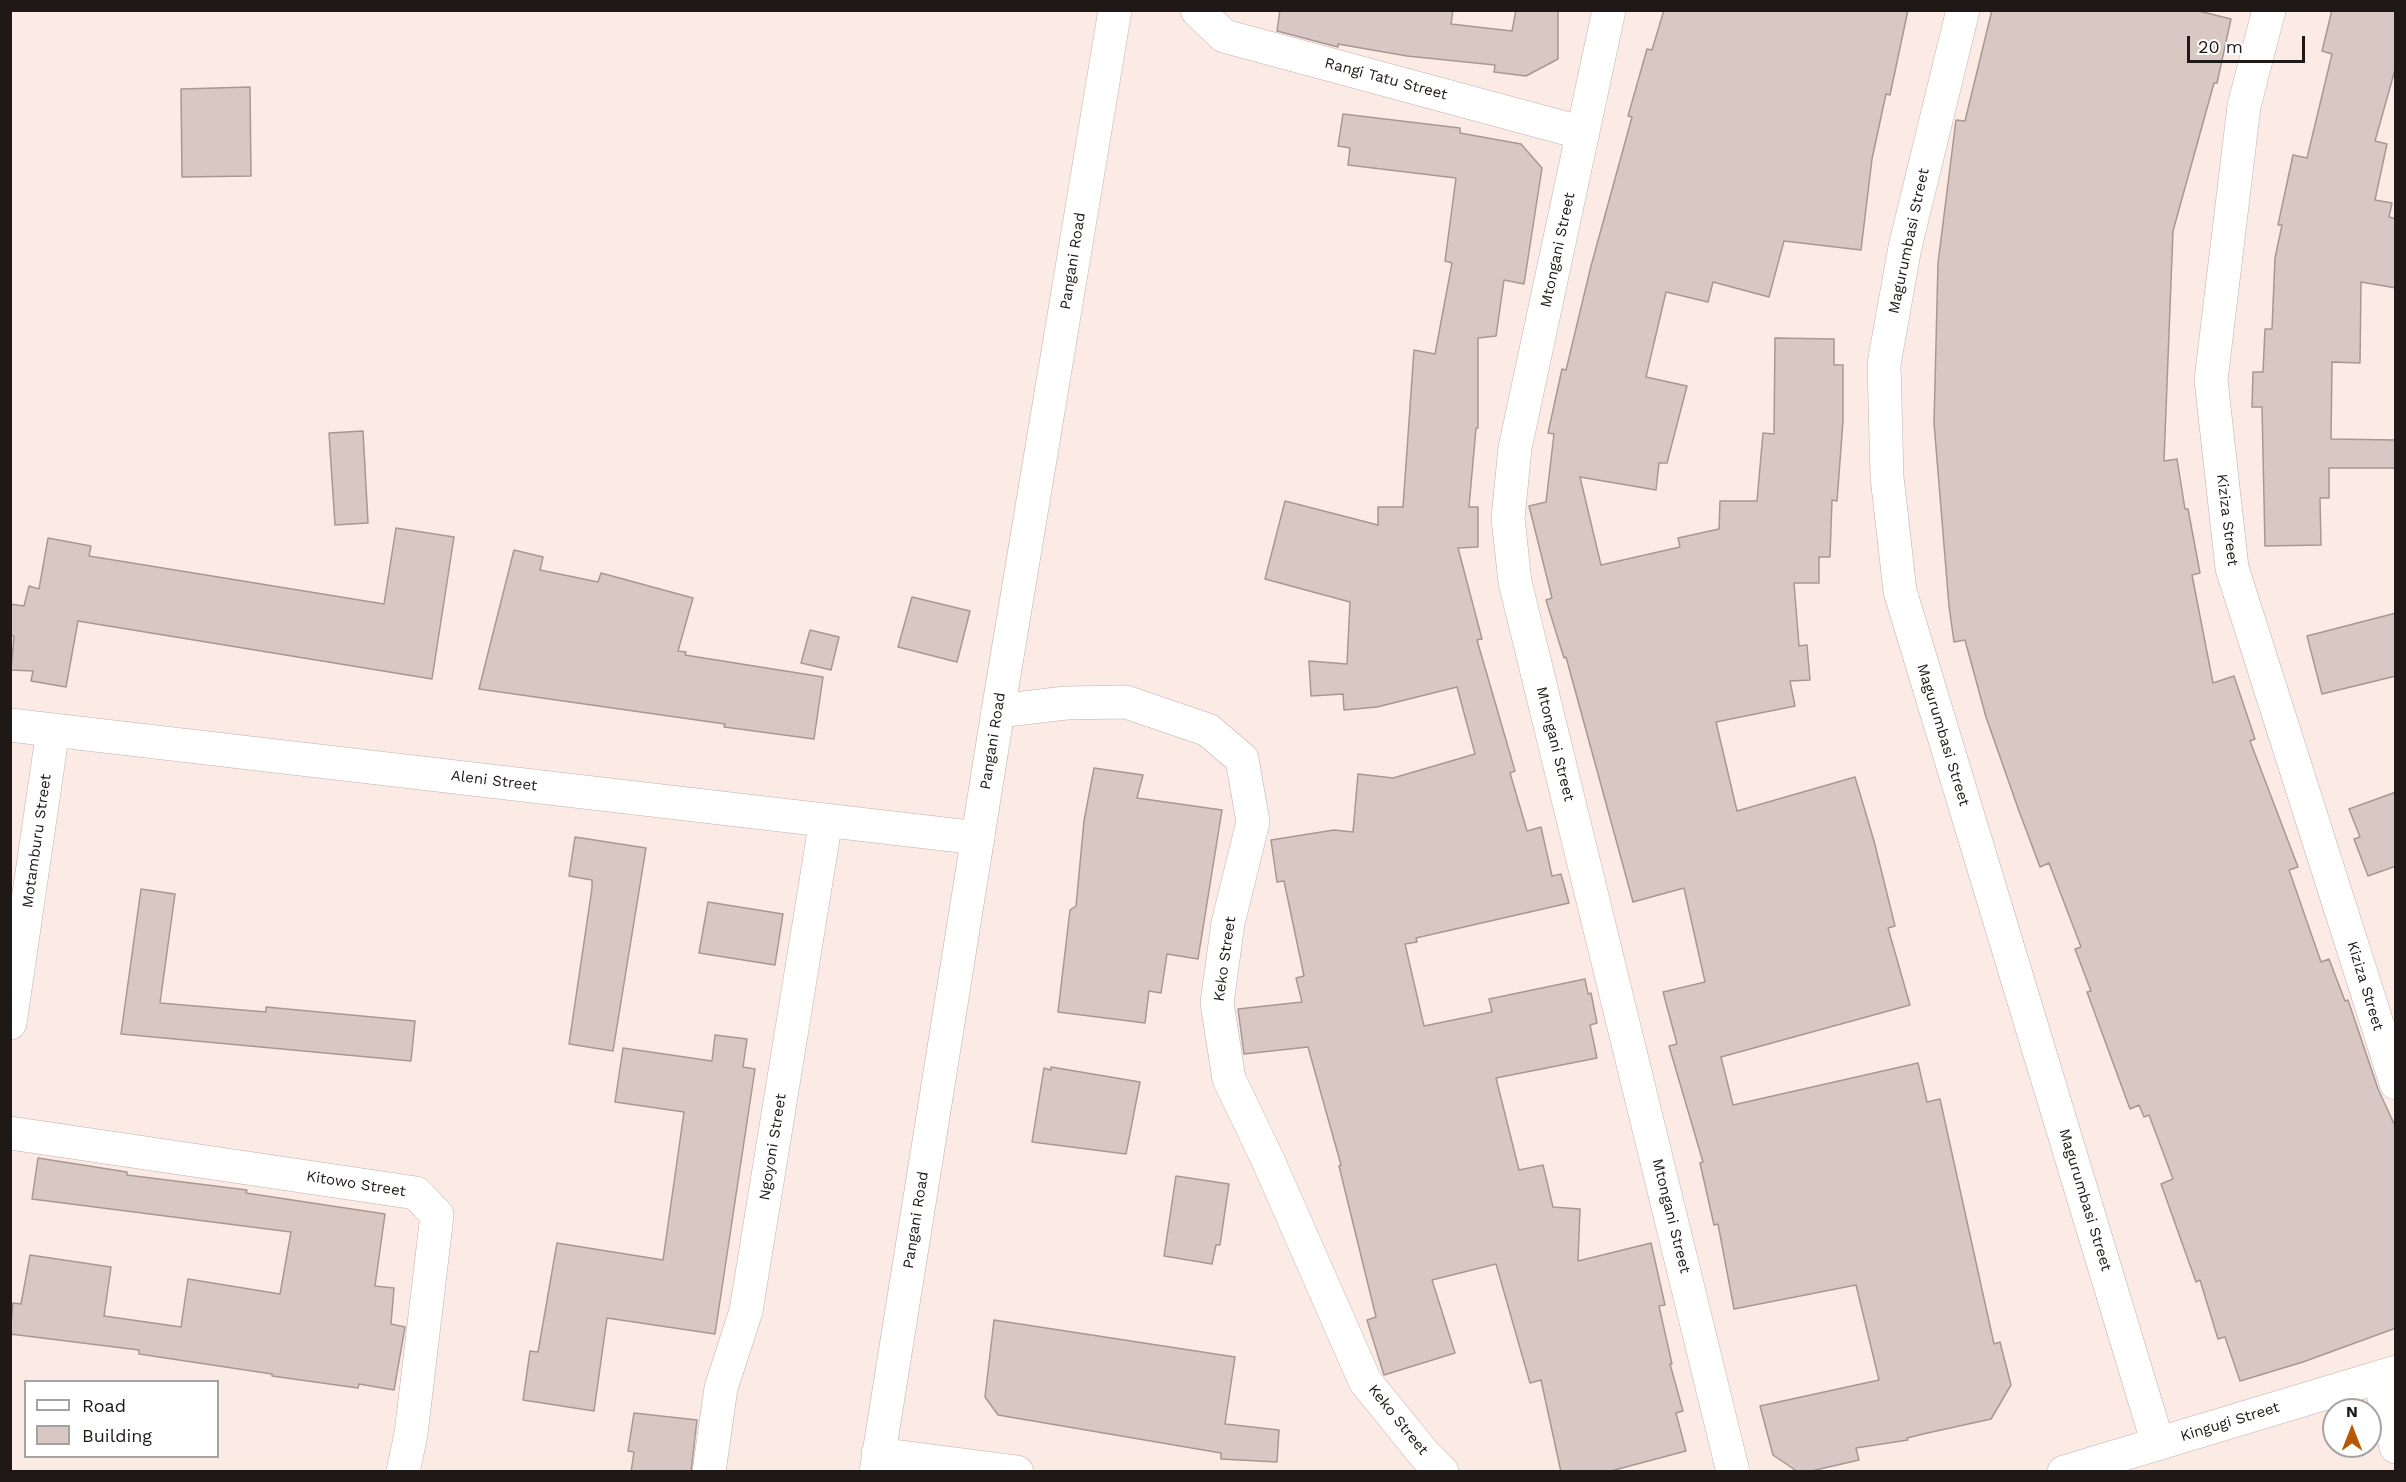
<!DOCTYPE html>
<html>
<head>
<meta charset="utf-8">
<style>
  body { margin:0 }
  #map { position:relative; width:2406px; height:1482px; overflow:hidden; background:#fcebe5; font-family:"Work Sans",sans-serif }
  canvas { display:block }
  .frame { position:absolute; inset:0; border:12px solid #1e1816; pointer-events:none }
  .legend { position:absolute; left:24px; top:1380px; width:195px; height:78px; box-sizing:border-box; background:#fff; border:2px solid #a5a3a2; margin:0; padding:8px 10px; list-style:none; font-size:18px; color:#1e1816 }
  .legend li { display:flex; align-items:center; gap:12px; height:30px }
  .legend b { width:30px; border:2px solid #a5a3a2 }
  .north { position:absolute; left:2322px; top:1398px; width:60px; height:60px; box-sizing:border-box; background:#fff; border:2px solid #a5a3a2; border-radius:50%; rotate:0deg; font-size:16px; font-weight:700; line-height:24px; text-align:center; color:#1e1816 }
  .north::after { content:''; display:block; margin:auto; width:21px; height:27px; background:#b65905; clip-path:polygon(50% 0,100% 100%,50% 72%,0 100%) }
  .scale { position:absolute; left:2187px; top:36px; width:118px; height:27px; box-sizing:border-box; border:3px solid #1e1816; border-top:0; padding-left:8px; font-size:18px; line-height:21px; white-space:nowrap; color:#1e1816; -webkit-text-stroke:4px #fff; paint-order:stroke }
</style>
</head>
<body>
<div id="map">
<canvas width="2406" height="1482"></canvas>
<div class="frame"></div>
<ul class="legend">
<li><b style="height:8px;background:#fff"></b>Road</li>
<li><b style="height:16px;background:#d8c7c2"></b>Building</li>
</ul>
<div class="north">N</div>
<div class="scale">20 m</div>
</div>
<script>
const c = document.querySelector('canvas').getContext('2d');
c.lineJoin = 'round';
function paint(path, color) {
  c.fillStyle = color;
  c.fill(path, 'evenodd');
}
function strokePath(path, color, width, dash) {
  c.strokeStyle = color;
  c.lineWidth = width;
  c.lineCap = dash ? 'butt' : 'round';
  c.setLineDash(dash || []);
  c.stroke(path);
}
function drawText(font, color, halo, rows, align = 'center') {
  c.font = font + ' "Work Sans",sans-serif';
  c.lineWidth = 4.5;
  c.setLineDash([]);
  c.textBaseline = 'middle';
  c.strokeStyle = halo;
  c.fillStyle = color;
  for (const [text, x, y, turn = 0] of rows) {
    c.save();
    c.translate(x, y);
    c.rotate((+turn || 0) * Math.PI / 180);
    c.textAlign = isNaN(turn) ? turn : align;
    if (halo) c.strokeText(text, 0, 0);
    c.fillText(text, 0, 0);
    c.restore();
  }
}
const building = new Path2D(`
  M 1280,10 L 1453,10 L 1451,24 L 1512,31 L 1516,10 L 1558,10 L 1558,59 L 1526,76 L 1494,72 L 1495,65 L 1407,56 L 1338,44 L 1338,47 L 1277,31 Z
  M 1664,10 L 1908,10 L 1890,95 L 1886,94 L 1872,159 L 1861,250 L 1784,241 L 1769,297 L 1713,282 L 1708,302 L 1666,292 L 1646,377 L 1687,386 L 1667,463 L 1659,463 L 1656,490 L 1580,477 L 1601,565 L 1680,547 L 1678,538 L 1719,529 L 1720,501 L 1757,501 L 1763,433 L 1774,434 L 1775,338 L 1834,339 L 1834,365 L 1843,365 L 1843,421 L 1837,501 L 1832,500 L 1830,557 L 1819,557 L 1819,583 L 1794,583 L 1799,646 L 1807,645 L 1810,680 L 1790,681 L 1795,706 L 1716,722 L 1737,811 L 1855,777 L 1874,841 L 1895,926 L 1888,928 L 1910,1005 L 1721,1057 L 1733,1105 L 1918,1063 L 1927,1102 L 1940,1099 L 1994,1344 L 2000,1342 L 2011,1385 L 1991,1419 L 1923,1434 L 1907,1438 L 1908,1440 L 1856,1448 L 1859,1460 L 1807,1472 L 1798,1472 L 1773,1455 L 1760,1406 L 1879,1380 L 1856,1285 L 1734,1309 L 1718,1224 L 1714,1225 L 1700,1163 L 1703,1162 L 1669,1046 L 1677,1044 L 1663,992 L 1705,982 L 1684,888 L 1633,902 L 1566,657 L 1564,658 L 1546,600 L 1552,598 L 1529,506 L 1546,502 L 1554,434 L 1548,433 L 1562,369 L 1566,370 L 1591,266 L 1632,117 L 1628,116 L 1647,49 L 1652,50 Z
  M 1992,10 L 2195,10 L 2231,19 L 2217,83 L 2214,83 L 2173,231 L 2164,461 L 2177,459 L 2185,509 L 2188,509 L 2200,573 L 2192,575 L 2213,683 L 2234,676 L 2255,739 L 2250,741 L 2298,867 L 2289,870 L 2321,962 L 2329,959 L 2345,1001 L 2348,1000 L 2378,1089 L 2396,1128 L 2396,1328 L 2303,1362 L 2240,1381 L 2225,1337 L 2218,1339 L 2200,1280 L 2196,1282 L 2161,1184 L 2173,1179 L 2149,1115 L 2144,1117 L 2139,1105 L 2130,1109 L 2087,992 L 2091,991 L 2075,949 L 2081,947 L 2049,863 L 2040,867 L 2019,811 L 1986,717 L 1965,640 L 1954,642 L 1949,606 L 1934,423 L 1938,263 L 1956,120 L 1965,121 Z
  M 2332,10 L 2396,10 L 2396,66 L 2375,141 L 2387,144 L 2375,200 L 2392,203 L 2389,217 L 2396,219 L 2396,288 L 2361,282 L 2360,363 L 2332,362 L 2331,439 L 2396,440 L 2396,468 L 2329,468 L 2329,498 L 2320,498 L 2321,545 L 2265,546 L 2262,407 L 2252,407 L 2253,372 L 2263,372 L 2265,329 L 2272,329 L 2275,258 L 2282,225 L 2278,225 L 2293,155 L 2307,158 L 2332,54 L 2322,51 Z
  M 250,87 L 251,176 L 182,177 L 181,89 Z
  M 1343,114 L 1460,128 L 1460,133 L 1521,144 L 1542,168 L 1524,284 L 1504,280 L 1496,336 L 1478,338 L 1478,428 L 1476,428 L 1469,507 L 1478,507 L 1478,547 L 1458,548 L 1482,639 L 1477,640 L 1515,771 L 1510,773 L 1527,831 L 1541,827 L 1552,876 L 1561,874 L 1569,903 L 1416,938 L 1417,942 L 1405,944 L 1424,1026 L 1492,1012 L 1489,999 L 1585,979 L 1588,994 L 1591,993 L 1597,1023 L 1590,1025 L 1597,1058 L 1496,1078 L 1519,1170 L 1543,1165 L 1553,1207 L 1580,1209 L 1578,1261 L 1651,1243 L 1665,1305 L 1659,1306 L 1672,1364 L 1670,1364 L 1683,1411 L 1676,1413 L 1686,1451 L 1607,1472 L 1561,1472 L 1541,1380 L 1530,1383 L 1496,1264 L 1432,1280 L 1455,1353 L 1384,1375 L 1367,1320 L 1376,1317 L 1339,1166 L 1341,1165 L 1308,1047 L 1244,1054 L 1238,1009 L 1302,1002 L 1296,978 L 1304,976 L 1284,881 L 1277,882 L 1271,840 L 1334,830 L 1353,832 L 1358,774 L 1393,778 L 1475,754 L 1457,687 L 1377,707 L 1344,710 L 1343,694 L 1311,696 L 1309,661 L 1347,664 L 1350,602 L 1265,579 L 1285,501 L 1378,525 L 1378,507 L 1403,507 L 1414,350 L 1435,354 L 1452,263 L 1445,261 L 1456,178 L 1348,165 L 1350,148 L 1338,146 Z
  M 363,431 L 368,523 L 335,525 L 329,433 Z
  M 396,528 L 454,537 L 432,679 L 78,621 L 66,687 L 31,681 L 33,671 L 11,670 L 14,636 L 10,635 L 10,604 L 24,606 L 29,586 L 39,589 L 48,538 L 91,546 L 89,556 L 384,604 Z
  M 514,550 L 543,557 L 540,570 L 598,582 L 601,573 L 693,598 L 678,651 L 686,652 L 685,655 L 823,677 L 814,739 L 724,727 L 725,724 L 479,689 Z
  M 912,597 L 970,611 L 957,662 L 898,647 Z
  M 2396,613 L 2396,676 L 2322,694 L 2307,636 Z
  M 810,630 L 839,637 L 831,670 L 801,663 Z
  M 1094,768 L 1143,775 L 1137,798 L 1222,810 L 1198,959 L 1167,954 L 1161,993 L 1149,991 L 1145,1023 L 1058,1012 L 1070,910 L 1076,906 L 1084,821 Z
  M 2396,792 L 2396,866 L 2368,876 L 2354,839 L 2360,837 L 2349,809 Z
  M 575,837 L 646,848 L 613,1051 L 569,1044 L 592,888 L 592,880 L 569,876 Z
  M 141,889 L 175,894 L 160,1003 L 266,1012 L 266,1007 L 415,1021 L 411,1061 L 121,1034 Z
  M 708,902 L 783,914 L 775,965 L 699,953 Z
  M 715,1035 L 747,1039 L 743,1067 L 755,1069 L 715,1334 L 607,1318 L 594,1411 L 523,1400 L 530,1351 L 538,1352 L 557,1243 L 663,1260 L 684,1112 L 615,1102 L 623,1048 L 712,1061 Z
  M 1051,1067 L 1140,1082 L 1126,1154 L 1032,1142 L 1044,1068 L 1051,1070 Z
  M 38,1158 L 127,1172 L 127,1175 L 247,1190 L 246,1193 L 385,1214 L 375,1286 L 394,1288 L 391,1324 L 405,1327 L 394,1390 L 359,1384 L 358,1388 L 272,1376 L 272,1374 L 139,1354 L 139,1350 L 10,1334 L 13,1303 L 21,1304 L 30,1255 L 111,1267 L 104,1316 L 181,1327 L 188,1279 L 280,1294 L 291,1232 L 32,1199 Z
  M 1176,1176 L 1229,1184 L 1220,1245 L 1216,1245 L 1212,1264 L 1164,1256 Z
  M 994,1320 L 1235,1357 L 1225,1424 L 1279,1430 L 1277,1462 L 1221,1459 L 1221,1453 L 998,1415 L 985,1397 Z
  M 634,1413 L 697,1420 L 691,1472 L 631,1472 L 634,1452 L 628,1451 Z`);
paint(building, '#d8c7c2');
strokePath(building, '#a89793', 1.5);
const street = new Path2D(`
  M 1197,10 L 1224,36 L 1583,133
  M 1609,10 L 1515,448 L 1508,518 L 1515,582 L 1733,1472
  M 1963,10 L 1905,247 L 1884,364 L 1887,477 L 1900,591 L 2158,1444
  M 2269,10 L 2244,106 L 2211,380 L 2232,568 L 2396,1083
  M 998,711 L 1066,703 L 1126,702 L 1208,730 L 1242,759 L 1253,822 L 1228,923 L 1217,1003 L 1229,1079 L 1267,1158 L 1365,1381 L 1425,1455 L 1442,1472
  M 10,725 L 978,838
  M 10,1023 L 53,730
  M 10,1133 L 416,1193 L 437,1215 L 411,1434 L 403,1472
  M 2379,1377 L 2396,1447
  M 878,1454 L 1017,1472
  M 709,1472 L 721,1388 L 746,1311 L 826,820
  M 2064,1472 L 2396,1372`);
const secondary = new Path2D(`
  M 876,1472 L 998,711 L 1115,10`);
strokePath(street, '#c0b0aa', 34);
strokePath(secondary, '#c0b0aa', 34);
strokePath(street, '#fff', 33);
strokePath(secondary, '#fff', 33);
drawText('15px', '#1e1816', '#fff', [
  ["Rangi Tatu Street",1386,79,15],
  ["Magurumbasi Street",1909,241,-78],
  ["Mtongani Street",1558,250,-78],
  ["Pangani Road",1073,261,-81],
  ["Kiziza Street",2227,520,83],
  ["Magurumbasi Street",1943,735,73],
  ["Pangani Road",993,741,-81],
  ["Mtongani Street",1555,744,76],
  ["Aleni Street",494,781,7],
  ["Motamburu Street",37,841,-82],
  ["Keko Street",1225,959,-82],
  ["Kiziza Street",2365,986,73],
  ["Ngoyoni Street",773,1147,-81],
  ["Kitowo Street",356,1184,9],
  ["Magurumbasi Street",2085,1200,73],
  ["Mtongani Street",1671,1216,76],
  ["Pangani Road",916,1220,-81],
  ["Keko Street",1398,1420,51],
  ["Kingugi Street",2230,1422,-17]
]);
</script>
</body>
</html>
